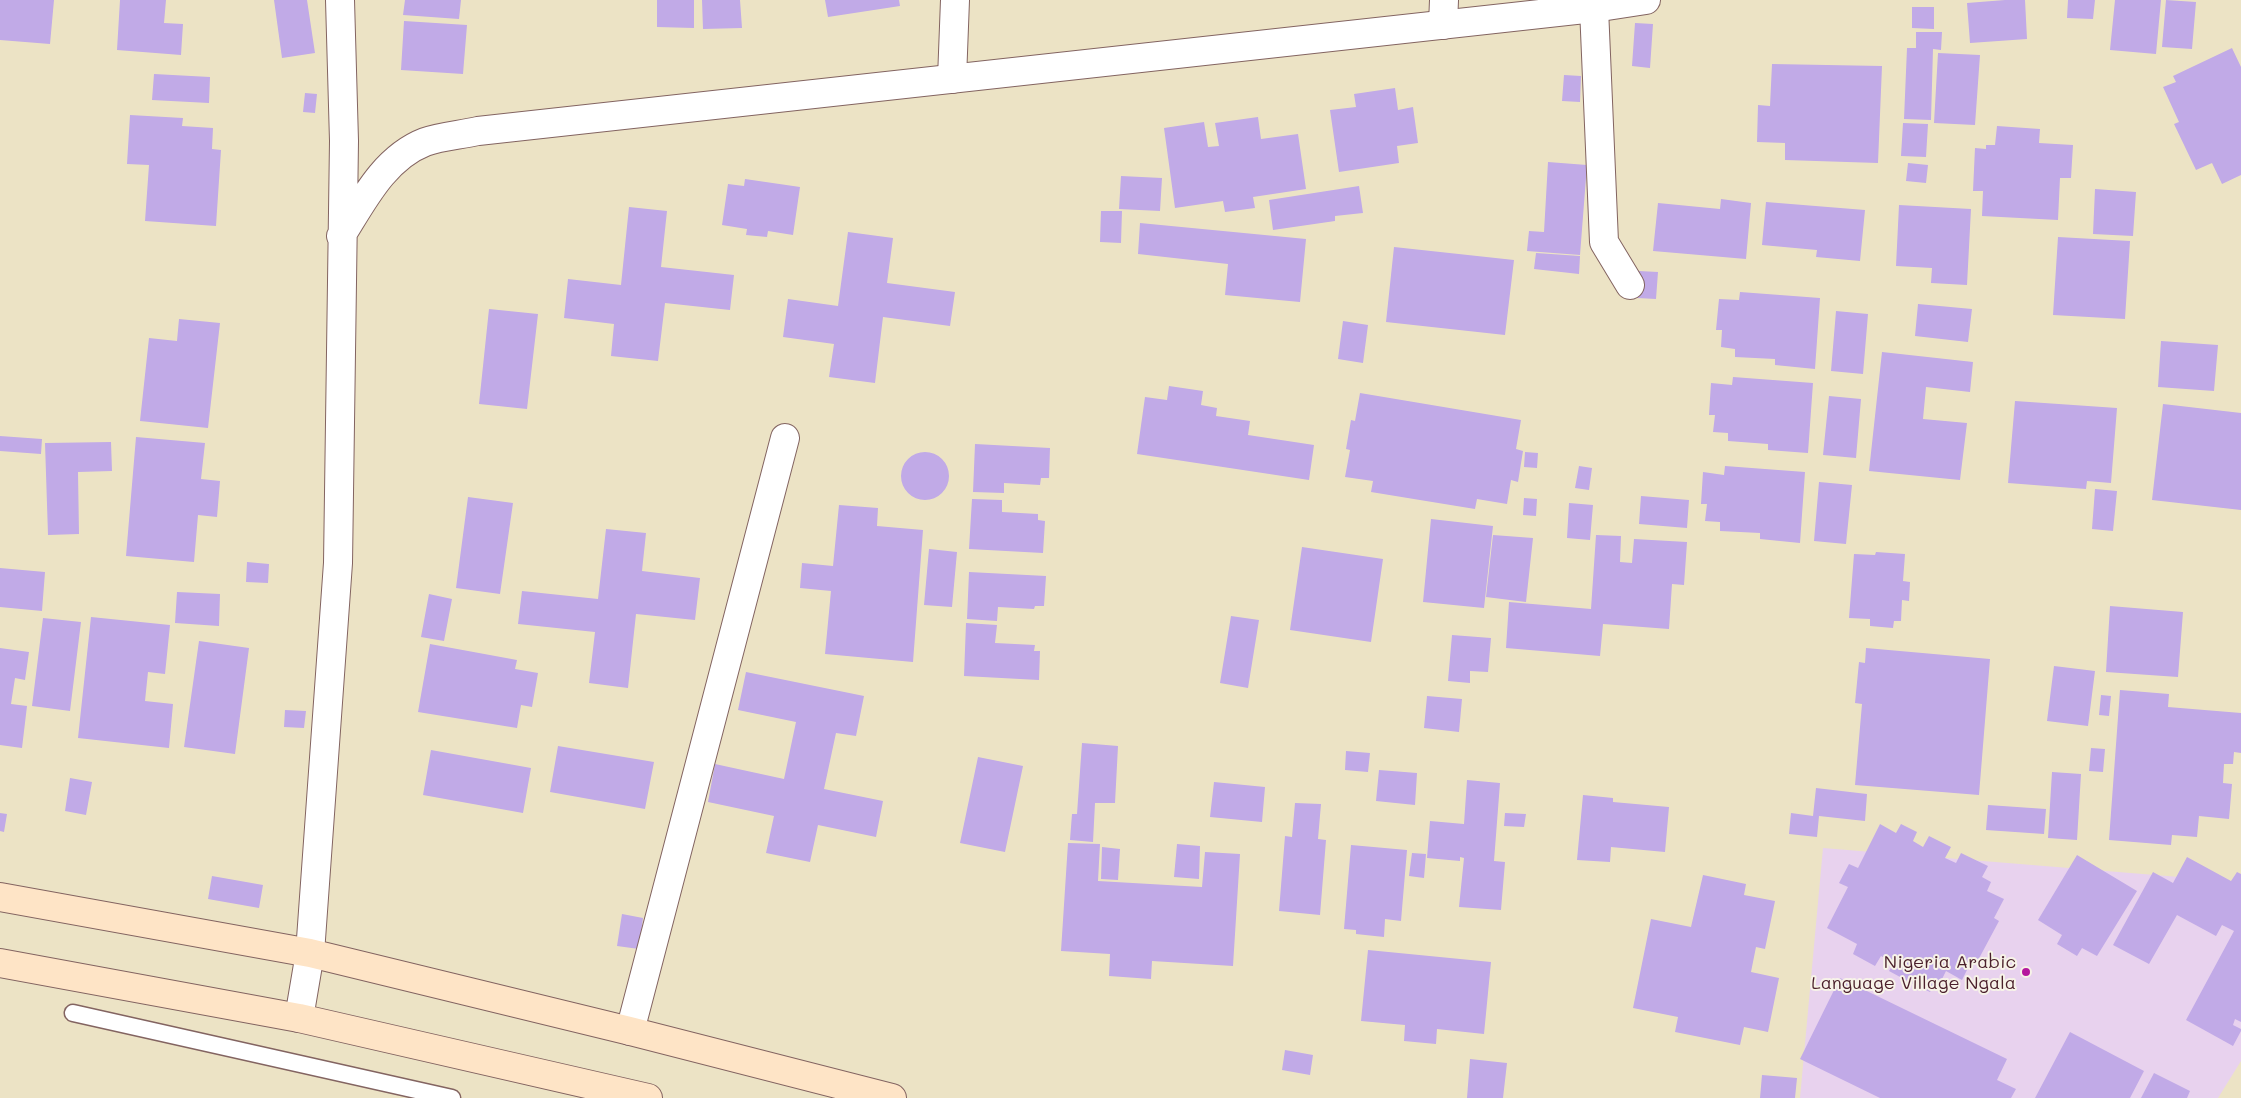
<!DOCTYPE html>
<html>
<head>
<meta charset="utf-8">
<style>
  body { margin:0 }
  canvas { display:block; background:#ece3c5 }
</style>
</head>
<body>
<canvas width="2241" height="1098"></canvas>
<script>
const c = document.querySelector('canvas').getContext('2d');
c.lineJoin = 'round';
function paint(path, color) {
  c.fillStyle = color;
  c.fill(path, 'evenodd');
}
function strokePath(path, color, width, dash) {
  c.strokeStyle = color;
  c.lineWidth = width;
  c.lineCap = dash ? 'butt' : 'round';
  c.setLineDash(dash || []);
  c.stroke(path);
}
function drawText(font, color, halo, rows, align = 'center') {
  c.font = font + ' Mali,sans-serif';
  c.lineWidth = 4;
  c.setLineDash([]);
  c.textBaseline = 'middle';
  c.strokeStyle = halo;
  c.fillStyle = color;
  for (const [text, x, y, turn = 0] of rows) {
    c.save();
    c.translate(x, y);
    c.rotate((+turn || 0) * Math.PI / 180);
    c.textAlign = isNaN(turn) ? turn : align;
    if (halo) c.strokeText(text, 0, 0);
    c.fillText(text, 0, 0);
    c.restore();
  }
}
paint(new Path2D(`
  M 1823,848 L 2241,882 L 2241,1061 L 2218,1098 L 1800,1098 Z`), '#e8d2ee');
paint(new Path2D(`
  M 0,0 L 54,0 L 50,44 L 0,40 Z
  M 120,0 L 166,0 L 164,23 L 183,24 L 181,55 L 117,50 Z
  M 274,0 L 307,0 L 315,53 L 282,58 Z
  M 405,0 L 461,0 L 459,19 L 403,15 Z
  M 657,0 L 694,0 L 694,28 L 657,27 Z
  M 702,0 L 740,0 L 742,28 L 703,29 Z
  M 825,0 L 899,0 L 900,6 L 828,17 Z
  M 2005,0 L 2025,0 L 2027,39 L 1970,43 L 1967,3 Z
  M 2068,0 L 2095,0 L 2093,19 L 2067,18 Z
  M 2115,0 L 2161,0 L 2156,54 L 2110,50 Z
  M 2166,0 L 2196,2 L 2192,49 L 2162,47 Z
  M 1912,7 L 1934,7 L 1934,29 L 1912,28 Z
  M 404,21 L 467,25 L 463,74 L 401,70 Z
  M 1635,23 L 1653,24 L 1650,68 L 1632,66 Z
  M 1916,32 L 1942,32 L 1941,50 L 1933,49 L 1931,120 L 1904,119 L 1907,48 L 1916,48 Z
  M 2232,48 L 2241,67 L 2241,175 L 2222,184 L 2212,163 L 2196,170 L 2174,124 L 2179,122 L 2163,87 L 2176,82 L 2173,76 Z
  M 1938,53 L 1980,55 L 1975,125 L 1934,123 Z
  M 1772,64 L 1882,66 L 1878,163 L 1785,160 L 1785,143 L 1757,142 L 1758,105 L 1770,106 Z
  M 154,74 L 210,77 L 209,103 L 152,100 Z
  M 1564,75 L 1581,76 L 1580,102 L 1562,101 Z
  M 1395,88 L 1398,110 L 1413,107 L 1418,143 L 1397,146 L 1399,163 L 1339,172 L 1330,110 L 1356,107 L 1354,94 Z
  M 305,93 L 317,94 L 315,113 L 303,112 Z
  M 130,115 L 183,118 L 182,126 L 213,128 L 212,149 L 221,150 L 216,226 L 145,221 L 149,165 L 127,164 Z
  M 1258,117 L 1261,139 L 1298,134 L 1306,189 L 1253,197 L 1255,208 L 1225,212 L 1223,201 L 1175,208 L 1164,128 L 1204,122 L 1208,147 L 1219,146 L 1215,123 Z
  M 1903,123 L 1928,124 L 1926,157 L 1901,156 Z
  M 1997,126 L 2040,129 L 2039,143 L 2073,145 L 2071,178 L 2060,178 L 2058,220 L 1982,216 L 1983,191 L 1973,191 L 1975,148 L 1986,149 L 1986,145 L 1995,145 Z
  M 1548,162 L 1587,165 L 1580,255 L 1527,251 L 1529,231 L 1544,232 Z
  M 1908,163 L 1928,165 L 1926,183 L 1906,181 Z
  M 1121,176 L 1162,178 L 1160,211 L 1119,209 Z
  M 745,179 L 800,187 L 793,235 L 768,231 L 767,237 L 746,235 L 747,229 L 722,225 L 728,184 L 744,186 Z
  M 1359,186 L 1363,213 L 1335,216 L 1335,221 L 1273,230 L 1269,200 Z
  M 2095,189 L 2136,192 L 2133,236 L 2093,234 Z
  M 1721,199 L 1751,203 L 1746,259 L 1653,251 L 1658,203 L 1720,209 Z
  M 1766,202 L 1865,210 L 1860,261 L 1816,257 L 1817,250 L 1762,245 Z
  M 1899,205 L 1971,209 L 1967,285 L 1931,283 L 1932,268 L 1896,266 Z
  M 629,207 L 667,211 L 661,267 L 734,275 L 730,310 L 665,303 L 658,361 L 611,356 L 614,324 L 564,318 L 568,279 L 621,285 Z
  M 1101,211 L 1122,211 L 1121,243 L 1100,242 Z
  M 1140,223 L 1306,239 L 1300,302 L 1225,295 L 1228,264 L 1138,254 Z
  M 848,232 L 893,238 L 887,283 L 955,292 L 950,326 L 883,317 L 875,383 L 829,377 L 834,344 L 783,337 L 788,299 L 838,306 Z
  M 2058,237 L 2130,241 L 2125,319 L 2053,315 Z
  M 1394,247 L 1514,260 L 1505,335 L 1386,322 Z
  M 1536,253 L 1580,256 L 1579,274 L 1534,269 Z
  M 1639,271 L 1658,272 L 1656,299 L 1637,298 Z
  M 1740,292 L 1820,298 L 1815,369 L 1775,365 L 1775,359 L 1735,357 L 1735,349 L 1721,347 L 1722,330 L 1716,330 L 1719,299 L 1739,300 Z
  M 1918,304 L 1972,309 L 1968,342 L 1915,336 Z
  M 489,309 L 538,314 L 527,409 L 479,404 Z
  M 1836,311 L 1868,314 L 1863,374 L 1831,371 Z
  M 179,319 L 220,323 L 208,428 L 140,421 L 149,338 L 177,341 Z
  M 1343,321 L 1368,325 L 1363,363 L 1338,359 Z
  M 2161,341 L 2218,345 L 2214,391 L 2158,387 Z
  M 1882,352 L 1973,362 L 1970,392 L 1926,387 L 1923,419 L 1967,423 L 1960,480 L 1869,471 Z
  M 1733,377 L 1813,383 L 1808,453 L 1768,450 L 1768,444 L 1728,441 L 1728,433 L 1713,432 L 1715,415 L 1709,415 L 1711,383 L 1732,385 Z
  M 1169,386 L 1203,391 L 1201,405 L 1217,408 L 1216,416 L 1250,421 L 1248,435 L 1314,445 L 1309,480 L 1137,454 L 1145,397 L 1167,400 Z
  M 1360,393 L 1521,420 L 1516,449 L 1523,451 L 1518,482 L 1511,480 L 1507,504 L 1477,499 L 1475,509 L 1371,492 L 1373,481 L 1345,477 L 1350,450 L 1346,449 L 1351,420 L 1355,421 Z
  M 1829,396 L 1861,399 L 1856,458 L 1823,455 Z
  M 2015,401 L 2117,408 L 2111,483 L 2087,481 L 2086,489 L 2008,483 Z
  M 2163,404 L 2241,413 L 2241,510 L 2152,500 Z
  M 0,436 L 42,439 L 41,454 L 0,451 Z
  M 136,437 L 205,443 L 201,479 L 220,481 L 217,517 L 198,515 L 194,562 L 126,556 Z
  M 111,442 L 112,471 L 78,472 L 79,534 L 48,535 L 45,443 Z
  M 975,444 L 1050,448 L 1049,478 L 1041,478 L 1040,485 L 1004,483 L 1004,493 L 973,492 Z
  M 1525,452 L 1538,453 L 1537,468 L 1524,467 Z
  M901 476a24 24 0 1 1 48 0a24 24 0 1 1-48 0Z
  M 1579,466 L 1592,468 L 1589,490 L 1575,488 Z
  M 1725,466 L 1805,472 L 1800,543 L 1760,539 L 1760,533 L 1720,531 L 1720,522 L 1705,521 L 1707,504 L 1701,504 L 1703,472 L 1724,475 Z
  M 1819,482 L 1852,485 L 1846,544 L 1814,541 Z
  M 2095,489 L 2117,491 L 2113,531 L 2092,529 Z
  M 1641,496 L 1689,500 L 1687,528 L 1639,524 Z
  M 468,497 L 513,503 L 500,594 L 456,588 Z
  M 1524,498 L 1537,499 L 1536,516 L 1523,515 Z
  M 972,499 L 1002,500 L 1002,512 L 1038,514 L 1038,520 L 1045,521 L 1043,553 L 969,549 Z
  M 1569,503 L 1593,505 L 1590,540 L 1567,538 Z
  M 839,505 L 878,508 L 877,526 L 923,530 L 913,662 L 825,654 L 831,591 L 800,588 L 802,563 L 833,566 Z
  M 1431,519 L 1493,526 L 1484,608 L 1423,602 Z
  M 606,529 L 646,533 L 642,571 L 700,578 L 695,620 L 636,614 L 628,688 L 589,683 L 595,632 L 518,624 L 522,591 L 598,599 Z
  M 1493,535 L 1533,538 L 1526,602 L 1486,597 Z
  M 1596,535 L 1621,536 L 1620,562 L 1632,563 L 1634,539 L 1687,542 L 1684,585 L 1672,584 L 1669,629 L 1603,624 L 1600,656 L 1506,648 L 1509,602 L 1591,609 Z
  M 1302,547 L 1383,559 L 1371,642 L 1290,630 Z
  M 929,549 L 957,552 L 952,607 L 924,605 Z
  M 1876,552 L 1905,554 L 1903,581 L 1910,582 L 1909,601 L 1902,600 L 1901,621 L 1894,621 L 1893,628 L 1870,626 L 1870,619 L 1849,618 L 1854,554 L 1875,555 Z
  M 247,562 L 269,564 L 268,583 L 246,582 Z
  M 0,568 L 45,572 L 42,611 L 0,607 Z
  M 969,572 L 1046,576 L 1044,606 L 1035,606 L 1034,609 L 998,607 L 997,621 L 967,619 Z
  M 177,592 L 220,594 L 219,626 L 175,623 Z
  M 429,594 L 452,599 L 444,641 L 421,637 Z
  M 2110,606 L 2183,612 L 2178,677 L 2106,672 Z
  M 1231,616 L 1259,620 L 1248,688 L 1220,683 Z
  M 91,617 L 170,625 L 165,674 L 148,672 L 145,701 L 173,704 L 169,748 L 78,738 Z
  M 43,618 L 81,622 L 70,711 L 32,706 Z
  M 966,623 L 997,625 L 995,643 L 1035,645 L 1034,651 L 1040,651 L 1039,680 L 964,676 Z
  M 1452,635 L 1491,638 L 1488,672 L 1470,671 L 1470,683 L 1448,681 Z
  M 199,641 L 249,648 L 235,754 L 184,747 Z
  M 430,644 L 517,660 L 515,669 L 538,673 L 532,707 L 521,705 L 517,728 L 418,712 Z
  M 0,648 L 29,652 L 25,680 L 15,678 L 11,704 L 27,706 L 22,748 L 0,745 Z
  M 1866,648 L 1990,659 L 1979,795 L 1855,785 L 1862,704 L 1855,703 L 1859,662 L 1865,663 Z
  M 2054,666 L 2095,671 L 2088,726 L 2047,721 Z
  M 746,672 L 864,696 L 856,736 L 836,733 L 824,789 L 883,801 L 876,837 L 818,825 L 810,862 L 766,853 L 774,816 L 708,802 L 715,764 L 784,779 L 796,722 L 738,710 Z
  M 2120,690 L 2169,694 L 2168,707 L 2241,713 L 2241,753 L 2234,752 L 2233,764 L 2224,764 L 2223,783 L 2232,784 L 2229,819 L 2199,816 L 2197,837 L 2172,835 L 2171,845 L 2109,840 Z
  M 2101,695 L 2111,696 L 2109,716 L 2099,715 Z
  M 1427,696 L 1462,699 L 1459,732 L 1424,728 Z
  M 285,710 L 306,711 L 304,728 L 284,727 Z
  M 1082,743 L 1118,746 L 1115,803 L 1095,803 L 1093,842 L 1070,840 L 1072,814 L 1077,814 Z
  M 558,746 L 654,762 L 645,809 L 550,792 Z
  M 2091,748 L 2105,749 L 2103,772 L 2089,771 Z
  M 431,750 L 531,768 L 523,813 L 423,795 Z
  M 1346,751 L 1370,753 L 1368,772 L 1345,770 Z
  M 978,757 L 1023,766 L 1005,852 L 960,843 Z
  M 1379,770 L 1417,773 L 1415,805 L 1376,801 Z
  M 2052,772 L 2081,774 L 2077,840 L 2048,838 Z
  M 70,778 L 92,782 L 86,815 L 65,811 Z
  M 1467,780 L 1500,783 L 1494,861 L 1505,862 L 1501,910 L 1459,907 L 1464,858 L 1460,857 L 1460,861 L 1427,858 L 1430,821 L 1464,824 Z
  M 1214,782 L 1265,787 L 1262,822 L 1210,817 Z
  M 1816,788 L 1867,794 L 1865,821 L 1819,816 L 1817,837 L 1789,834 L 1791,813 L 1813,816 Z
  M 1583,795 L 1613,798 L 1613,802 L 1669,807 L 1665,852 L 1611,847 L 1610,862 L 1577,860 Z
  M 1295,803 L 1321,804 L 1318,839 L 1326,840 L 1320,915 L 1279,911 L 1285,836 L 1292,837 Z
  M 1988,805 L 2046,809 L 2044,834 L 1986,830 Z
  M 0,813 L 7,814 L 4,832 L 0,831 Z
  M 1505,813 L 1526,814 L 1524,827 L 1504,826 Z
  M 1880,824 L 1896,833 L 1901,824 L 1917,832 L 1913,841 L 1923,847 L 1929,836 L 1951,847 L 1945,858 L 1956,863 L 1961,853 L 1988,866 L 1982,877 L 1991,882 L 1987,891 L 2004,899 L 1994,918 L 1999,921 L 1976,964 L 1971,962 L 1962,980 L 1946,971 L 1939,985 L 1934,983 L 1930,992 L 1915,985 L 1919,976 L 1918,975 L 1913,984 L 1889,971 L 1894,963 L 1881,956 L 1875,966 L 1853,954 L 1857,944 L 1827,928 L 1848,887 L 1839,883 L 1849,864 L 1858,868 Z
  M 1068,843 L 1100,844 L 1098,881 L 1202,887 L 1205,852 L 1240,854 L 1233,966 L 1152,961 L 1151,979 L 1109,976 L 1110,954 L 1061,951 Z
  M 1177,844 L 1200,846 L 1199,879 L 1174,877 Z
  M 1351,845 L 1407,850 L 1401,921 L 1385,919 L 1384,937 L 1356,934 L 1356,930 L 1344,929 Z
  M 1102,847 L 1120,849 L 1118,880 L 1101,879 Z
  M 1412,853 L 1426,854 L 1424,878 L 1409,876 Z
  M 2077,855 L 2137,891 L 2097,956 L 2082,948 L 2077,956 L 2057,944 L 2062,935 L 2038,920 Z
  M 2187,857 L 2231,881 L 2237,872 L 2241,874 L 2241,1022 L 2235,1019 L 2233,1025 L 2241,1029 L 2241,1031 L 2233,1046 L 2186,1020 L 2234,931 L 2222,925 L 2216,936 L 2177,915 L 2149,964 L 2113,945 L 2153,872 L 2173,883 Z
  M 1703,875 L 1746,884 L 1744,895 L 1775,901 L 1765,949 L 1756,947 L 1751,972 L 1779,978 L 1768,1032 L 1744,1027 L 1740,1045 L 1675,1032 L 1678,1017 L 1633,1008 L 1651,919 L 1691,927 Z
  M 212,876 L 263,885 L 259,908 L 208,899 Z
  M 622,914 L 643,918 L 639,949 L 617,946 Z
  M 1368,950 L 1491,962 L 1484,1034 L 1437,1029 L 1436,1044 L 1404,1041 L 1405,1025 L 1361,1021 Z
  M 1840,978 L 2007,1059 L 1997,1080 L 2016,1089 L 2011,1098 L 1880,1098 L 1800,1059 Z
  M 2070,1032 L 2144,1071 L 2130,1098 L 2035,1098 Z
  M 1285,1050 L 1313,1055 L 1310,1075 L 1282,1070 Z
  M 1470,1059 L 1507,1063 L 1503,1098 L 1467,1098 Z
  M 2154,1073 L 2190,1091 L 2187,1098 L 2141,1098 Z
  M 1762,1075 L 1797,1078 L 1795,1098 L 1760,1098 Z`), '#c1aae7');
const service = new Path2D(`
  M 73,1013 L 452,1098`);
const minor = new Path2D(`
  M 1594,8 L 1604,242 L 1630,285
  M 1443,25 L 1444,0
  M 952,79 L 955,0
  M 630,1031 L 785,438`);
const tertiary = new Path2D(`
  M 341,236 C 363,201 384,158 425,142 C 441,136 461,135 478,131 L 1594,8 L 1646,0
  M 299,1018 L 310,953 L 338,563 L 344,141 L 340,0`);
const secondary = new Path2D(`
  M 0,897 L 310,953 L 630,1031 L 892,1098
  M 0,963 L 299,1018 L 648,1098`);
strokePath(service, '#836461', 19);
strokePath(minor, '#836461', 30);
strokePath(tertiary, '#836461', 30);
strokePath(secondary, '#836461', 30);
strokePath(service, '#fff', 16);
strokePath(minor, '#fff', 28);
strokePath(tertiary, '#fff', 28);
strokePath(secondary, '#fee4c6', 28);
for (const [x, y, r, color] of [
  [2026,972,5,"#b5179e"]
]) {
  const dot = new Path2D();
  dot.arc(x, y, r, 0, 2 * Math.PI);
  c.fillStyle = color;
  c.fill(dot);
  strokePath(dot, '#f7f3e8', 2);
}
drawText('18px', '#4a1f2b', '#f7f3e8', [
  ["Nigeria Arabic",2016,962],
  ["Language Village Ngala",2016,983]
], 'right');
</script>
</body>
</html>
